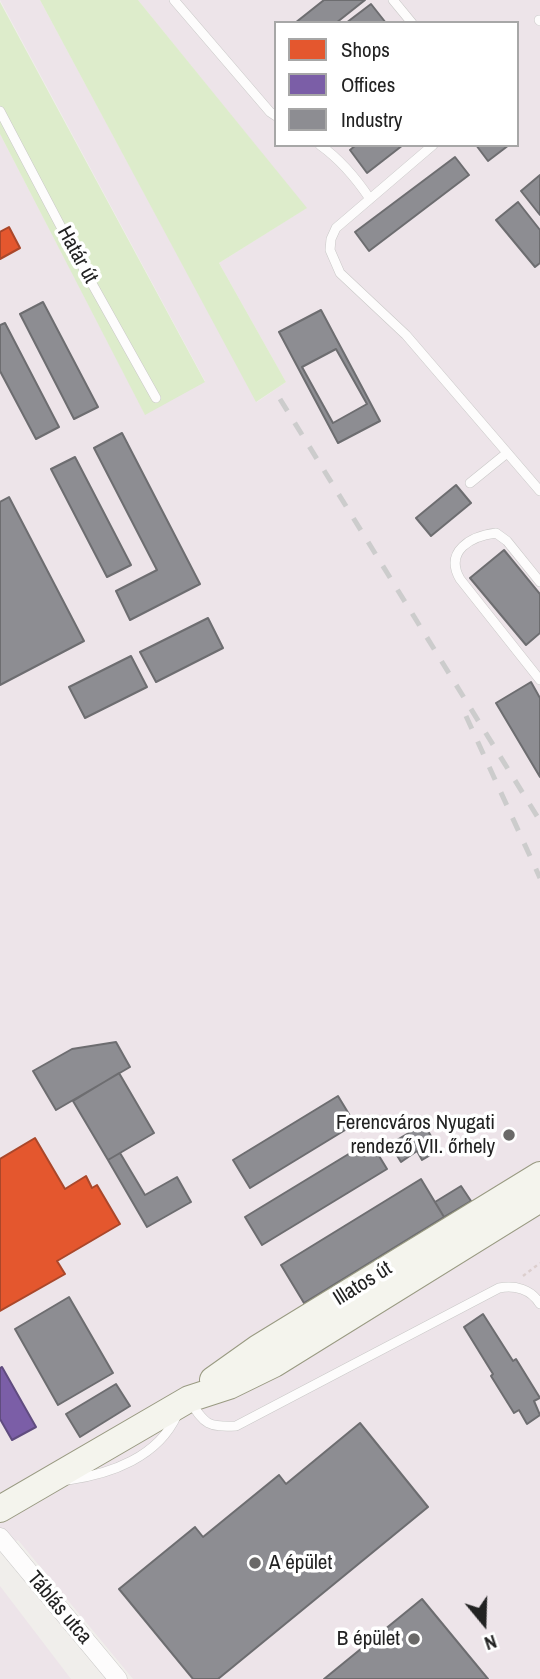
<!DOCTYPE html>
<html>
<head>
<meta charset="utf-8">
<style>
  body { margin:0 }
  #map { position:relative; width:540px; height:1679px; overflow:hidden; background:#f0eeeb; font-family:"Archivo Narrow",sans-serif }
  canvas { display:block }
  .legend { position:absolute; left:274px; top:21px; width:245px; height:126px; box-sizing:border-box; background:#fff; border:2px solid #a7a7a7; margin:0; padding:9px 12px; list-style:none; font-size:21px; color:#222 }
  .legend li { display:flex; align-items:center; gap:14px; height:35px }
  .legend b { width:35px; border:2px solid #a7a7a7 }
  .north { position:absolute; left:449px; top:1588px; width:70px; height:70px; -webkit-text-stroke:5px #fff; paint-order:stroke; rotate:161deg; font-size:19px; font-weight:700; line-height:28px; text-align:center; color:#222 }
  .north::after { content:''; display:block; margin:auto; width:24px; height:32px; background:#222; clip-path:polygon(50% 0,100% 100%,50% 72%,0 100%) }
</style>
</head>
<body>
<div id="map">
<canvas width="540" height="1679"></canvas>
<ul class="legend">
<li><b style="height:19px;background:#e4572e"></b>Shops</li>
<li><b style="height:19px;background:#7b5ea7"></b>Offices</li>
<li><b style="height:19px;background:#8d8d92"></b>Industry</li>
</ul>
<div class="north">N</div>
</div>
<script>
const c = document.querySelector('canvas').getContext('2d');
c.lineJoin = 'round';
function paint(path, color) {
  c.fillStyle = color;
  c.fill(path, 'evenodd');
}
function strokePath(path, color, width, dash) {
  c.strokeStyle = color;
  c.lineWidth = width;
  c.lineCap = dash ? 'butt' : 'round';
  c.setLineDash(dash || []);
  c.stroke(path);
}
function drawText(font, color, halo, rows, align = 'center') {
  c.font = font + ' "Archivo Narrow",sans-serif';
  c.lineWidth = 7;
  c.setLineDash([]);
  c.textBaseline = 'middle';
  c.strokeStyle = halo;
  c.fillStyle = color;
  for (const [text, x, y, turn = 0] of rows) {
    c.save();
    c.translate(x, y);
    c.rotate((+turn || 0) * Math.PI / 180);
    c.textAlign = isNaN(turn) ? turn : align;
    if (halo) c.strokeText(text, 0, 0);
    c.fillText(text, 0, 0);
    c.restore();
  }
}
paint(new Path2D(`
  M 0,0 L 40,0 L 257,402 L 286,382 L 219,263 L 306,208 L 138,0 L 540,0 L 540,1679 L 133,1679 L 18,1540 L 0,1550 L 0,134 L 145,414 L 205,381 ZM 276,23 L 517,23 L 517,145 L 276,145 Z
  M 0,1586 L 71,1679 L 0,1679 Z`), '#ede4e9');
paint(new Path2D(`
  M 40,0 L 138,0 L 307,208 L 219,263 L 286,382 L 256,402 Z
  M 0,2 L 205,382 L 145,415 L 0,134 Z`), '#ddeccb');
const shops = new Path2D(`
  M 9,227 L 20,248 L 0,259 L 0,232 Z
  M 35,1138 L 65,1189 L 86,1176 L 92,1188 L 97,1185 L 120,1224 L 57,1261 L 65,1274 L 0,1311 L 0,1159 Z`);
paint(shops, '#e4572e');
strokePath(shops, '#aa472a', 2);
const offices = new Path2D(`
  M 2,1367 L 36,1427 L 12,1440 L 0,1419 L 0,1368 Z`);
paint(offices, '#7b5ea7');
strokePath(offices, '#604c7f', 2);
const industry = new Path2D(`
  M 324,0 L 365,0 L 336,23 L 295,23 Z
  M 371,4 L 386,23 L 346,23 Z
  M 356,145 L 403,145 L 367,173 L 350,150 Z
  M 476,145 L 509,145 L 488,161 Z
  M 455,157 L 469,175 L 369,251 L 355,232 Z
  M 540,175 L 540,215 L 521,191 Z
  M 518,202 L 540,230 L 540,263 L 535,267 L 496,220 Z
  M 43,302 L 98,407 L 74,419 L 20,314 Z
  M 321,310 L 380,421 L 338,443 L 279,332 Z
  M 5,323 L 59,427 L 36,439 L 0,371 L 0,325 Z
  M 336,349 L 367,404 L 333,423 L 302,367 Z
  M 122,433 L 200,584 L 130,620 L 116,591 L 157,570 L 94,448 Z
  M 75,457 L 131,565 L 107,577 L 51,469 Z
  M 456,485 L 471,503 L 431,536 L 416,518 Z
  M 9,497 L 84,641 L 0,685 L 0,502 Z
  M 504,550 L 540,594 L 540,633 L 526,645 L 470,578 Z
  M 208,618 L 223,648 L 156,682 L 140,652 Z
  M 131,656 L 147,687 L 85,718 L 69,687 Z
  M 531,682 L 540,698 L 540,777 L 496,703 Z
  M 116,1042 L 130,1067 L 56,1110 L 33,1071 L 72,1049 Z
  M 119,1073 L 154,1133 L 108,1160 L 73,1101 Z
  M 338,1096 L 355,1124 L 250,1188 L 233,1160 Z
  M 424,1124 L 439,1150 L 422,1160 L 417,1151 L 401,1162 L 390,1144 Z
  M 370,1141 L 387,1169 L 262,1245 L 245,1217 Z
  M 120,1153 L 145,1195 L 177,1177 L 191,1202 L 147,1227 L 108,1160 Z
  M 421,1179 L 444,1217 L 304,1303 L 281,1265 Z
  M 461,1186 L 471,1201 L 444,1217 L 435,1202 Z
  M 69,1297 L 113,1373 L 58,1405 L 15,1329 Z
  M 483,1314 L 513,1361 L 516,1359 L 540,1398 L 534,1401 L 540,1415 L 527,1424 L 519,1410 L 514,1413 L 491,1376 L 493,1374 L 464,1327 Z
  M 116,1384 L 130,1406 L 80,1437 L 66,1414 Z
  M 360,1423 L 428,1507 L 218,1679 L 193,1679 L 119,1589 L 195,1527 L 203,1537 L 279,1475 L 286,1484 Z
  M 422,1599 L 488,1679 L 324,1679 Z`);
paint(industry, '#8d8d92');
strokePath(industry, '#6d6d70', 2);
const lane = new Path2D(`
  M 174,0 L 270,112 L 276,116
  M 393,0 L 412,23
  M 539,20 L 540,21
  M 0,111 L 71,246 L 156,398
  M 320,145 C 341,160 356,178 370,199
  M 433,145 L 336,228 L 331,239 L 330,250 L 340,273 L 406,335 L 540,491
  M 470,483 L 507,453
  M 540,582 L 507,541 L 496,533 C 471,536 444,551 460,579 L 540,680
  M 190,1401 C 205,1425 208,1427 236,1426 L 499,1288 C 515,1285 531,1289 540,1304
  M 68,1480 C 111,1474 158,1457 177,1415`);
const street = new Path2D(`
  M 0,1537 L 118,1679`);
const secondary = new Path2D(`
  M 213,1380 L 258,1348 L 540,1175
  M 0,1509 L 189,1399 L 229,1386 L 274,1364 L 540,1199`);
strokePath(lane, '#c9c8c7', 10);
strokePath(street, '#c9c8c7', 19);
strokePath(secondary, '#999a82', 28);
strokePath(new Path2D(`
  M 523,1276 L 540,1263`), '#dccecd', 2.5, [3.5, 3.5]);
strokePath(lane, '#fdfcfc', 9);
strokePath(street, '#fdfcfc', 18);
strokePath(secondary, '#f4f4ed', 26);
strokePath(new Path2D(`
  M 280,399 L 540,821
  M 466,716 L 540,878`), '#ccc', 5, [14, 14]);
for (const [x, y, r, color] of [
  [509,1135,7,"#6a6968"],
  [255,1563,7,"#6a6968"],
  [414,1639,7,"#6a6968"]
]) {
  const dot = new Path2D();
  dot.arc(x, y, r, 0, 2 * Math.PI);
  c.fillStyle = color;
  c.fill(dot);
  strokePath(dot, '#fff', 2.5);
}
drawText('21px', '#222', '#fff', [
  ["Határ út",77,255,61],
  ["Illatos út",363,1284,-32],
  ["Táblás utca",59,1608,50]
]);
drawText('21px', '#222', '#fff', [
  ["Ferencváros Nyugati",495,1123],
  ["rendező VII. őrhely",495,1147],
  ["A épület",269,1563,"left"],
  ["B épület",400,1639]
], 'right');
</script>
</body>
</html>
